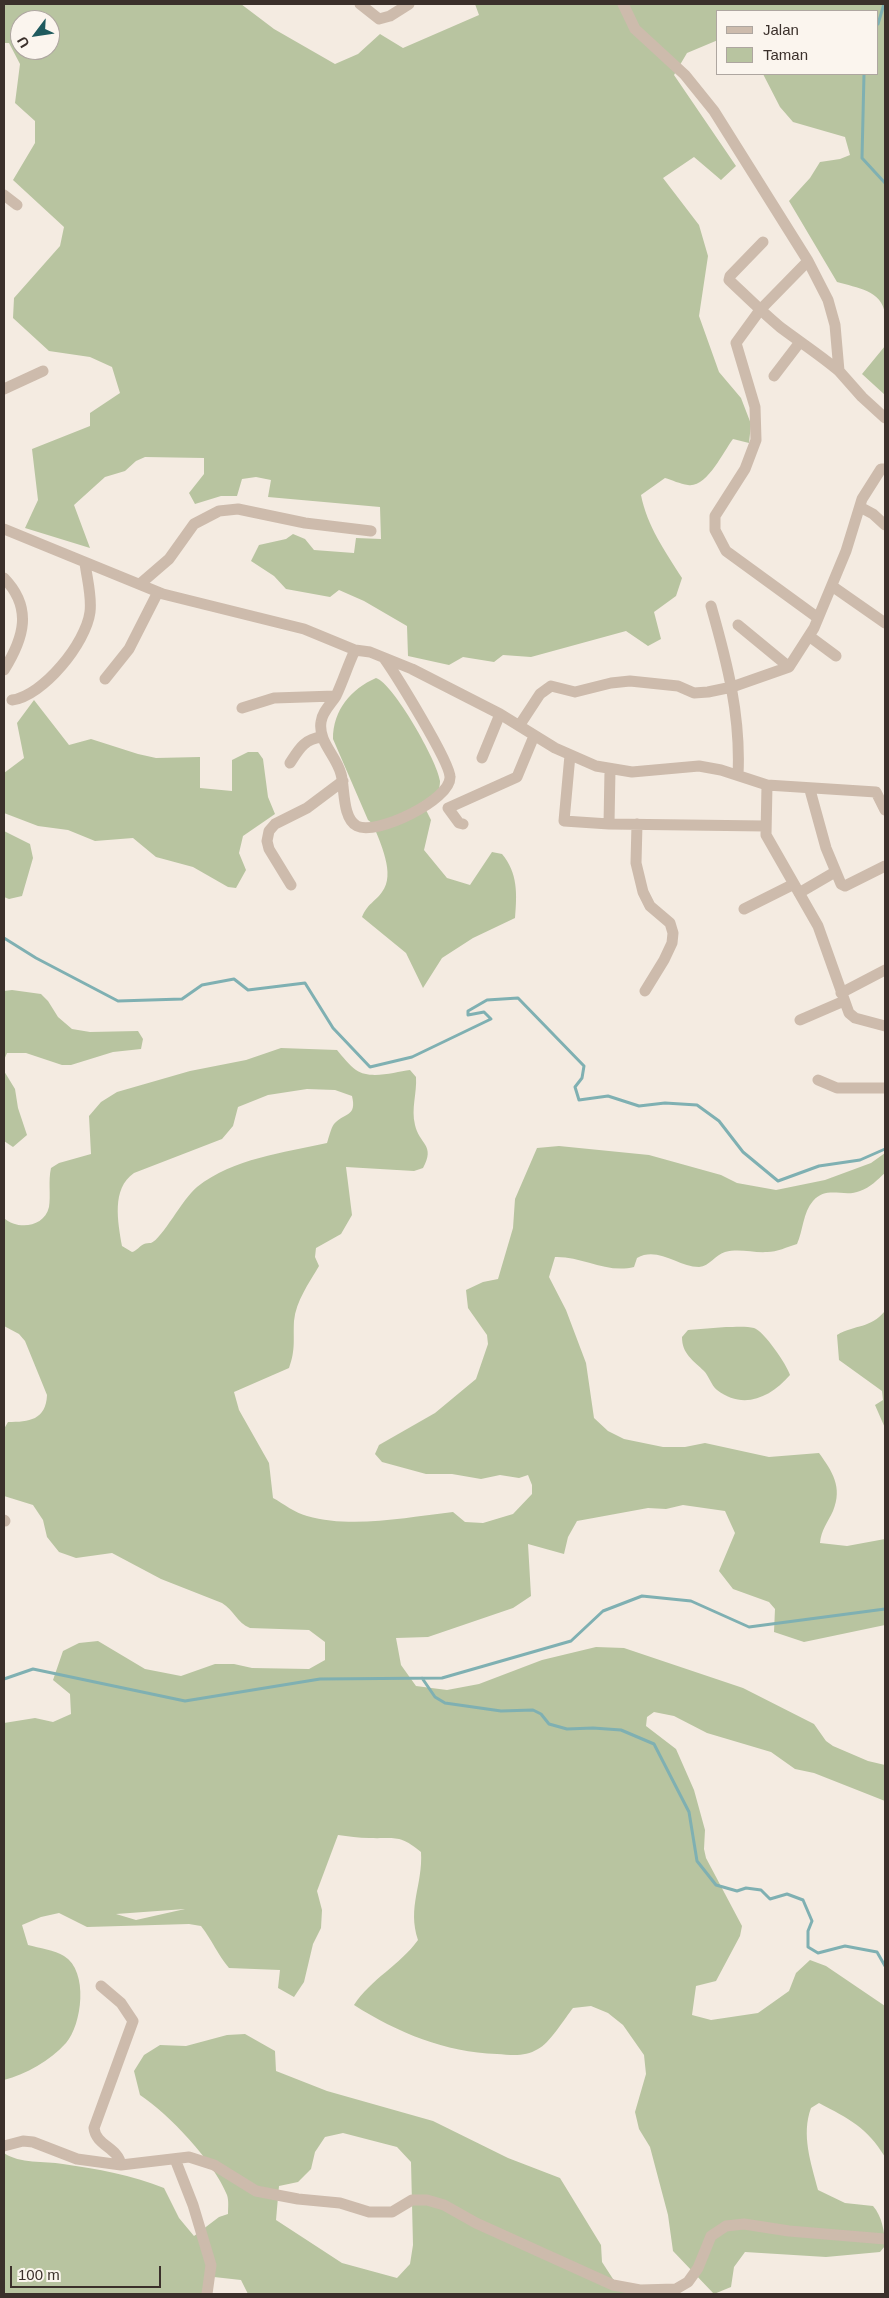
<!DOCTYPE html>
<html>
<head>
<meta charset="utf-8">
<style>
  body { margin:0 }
  #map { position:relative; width:889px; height:2298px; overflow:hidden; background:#f4ebe1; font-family:Arial,sans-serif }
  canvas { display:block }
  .frame { position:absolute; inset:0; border:5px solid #3b302b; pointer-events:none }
  .legend { position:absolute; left:716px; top:10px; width:162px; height:65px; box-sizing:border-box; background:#fbf5ee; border:1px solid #aea6a0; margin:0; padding:6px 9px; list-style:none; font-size:15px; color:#3b302b }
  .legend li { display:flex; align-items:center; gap:10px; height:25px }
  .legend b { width:25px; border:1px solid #aea6a0 }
  .north { position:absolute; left:10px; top:10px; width:50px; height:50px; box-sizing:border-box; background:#fbf5ee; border:1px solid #aea6a0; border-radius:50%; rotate:239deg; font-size:14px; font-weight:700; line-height:20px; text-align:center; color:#3b302b }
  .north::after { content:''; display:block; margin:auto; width:18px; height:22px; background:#1f5a5e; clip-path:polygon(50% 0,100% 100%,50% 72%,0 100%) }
  .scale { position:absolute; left:10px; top:2266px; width:151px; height:22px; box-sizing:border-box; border:2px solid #3b302b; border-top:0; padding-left:6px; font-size:15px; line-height:18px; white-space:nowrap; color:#3b302b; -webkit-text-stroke:4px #fbf5ee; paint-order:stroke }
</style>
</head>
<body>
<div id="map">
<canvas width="889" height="2298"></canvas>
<div class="frame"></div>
<ul class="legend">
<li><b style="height:6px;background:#cdbbac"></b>Jalan</li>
<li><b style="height:14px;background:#b8c4a0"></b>Taman</li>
</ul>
<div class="north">U</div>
<div class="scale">100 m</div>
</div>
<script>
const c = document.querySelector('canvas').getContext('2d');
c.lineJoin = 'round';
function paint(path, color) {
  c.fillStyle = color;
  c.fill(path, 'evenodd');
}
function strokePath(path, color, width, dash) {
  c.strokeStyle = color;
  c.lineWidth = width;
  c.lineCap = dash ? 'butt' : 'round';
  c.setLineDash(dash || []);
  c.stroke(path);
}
paint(new Path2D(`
  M 4,4 L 241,4 L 274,29 L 335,64 L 358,54 L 380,34 L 403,48 L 479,15 L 475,4 L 885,4 L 885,314 C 882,290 857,288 837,282 L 789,201 L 810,178 L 820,162 L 840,159 L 850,155 L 845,137 L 793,122 L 780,107 L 763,74 L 878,74 L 878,11 L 718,11 L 718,40 L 687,53 L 674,75 L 736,166 L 721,180 L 694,157 L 663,178 L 699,225 L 708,256 L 699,316 L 719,372 L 741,398 L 751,424 L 749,443 L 733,439 C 723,452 707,488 688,485 C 680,484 672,480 665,478 L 641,495 C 647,526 665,551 682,578 L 676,596 L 654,612 L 661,639 L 648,646 L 626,631 L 531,657 L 503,655 L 494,662 L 463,657 L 449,665 L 408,656 L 407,626 L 364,601 L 339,590 L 330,597 L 286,589 L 274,576 L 251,561 L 259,545 L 286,539 L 293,534 L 305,539 L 314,550 L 354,553 L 356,538 L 381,539 L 380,507 L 268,497 L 271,480 L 256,477 L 242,479 L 237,496 L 221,496 L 195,504 L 189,493 L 204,474 L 204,458 L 145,457 L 136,461 L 125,471 L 105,477 L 74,505 L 90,548 L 25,528 L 38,500 L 32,449 L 90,426 L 90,413 L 120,393 L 112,367 L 90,357 L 49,351 L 13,318 L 14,298 L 60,246 L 64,227 L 13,180 L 35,143 L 35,121 L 15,103 L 20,64 L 9,43 L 4,43 ZM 20,20 L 50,20 L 50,50 L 20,50 Z
  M 885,346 L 885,395 L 862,374 Z
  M 376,678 C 393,683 438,762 440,781 C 440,785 439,789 438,793 L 422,802 L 431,820 L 424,850 L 447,878 L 470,885 L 492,852 L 502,854 C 518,873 517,894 515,918 L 473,938 L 442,958 L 423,988 L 406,953 L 362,917 C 368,903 374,903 382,892 C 396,874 380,843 373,824 L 368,820 L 333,739 C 333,710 351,689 376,678 Z
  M 34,700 L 69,745 L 91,739 L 138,754 L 156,758 L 200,757 L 200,788 L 232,791 L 232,760 L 248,752 L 258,752 L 263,759 L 268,797 L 275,814 L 243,836 L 239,853 L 246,870 L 236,888 L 228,887 L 193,867 L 156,857 L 133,838 L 95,841 L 68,830 L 38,826 L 4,813 L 4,773 L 24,758 L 17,723 Z
  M 4,831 L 30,844 L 33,858 L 22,896 L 9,899 L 4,897 Z
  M 12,990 L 41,994 L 48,1001 L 58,1017 L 72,1029 L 90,1032 L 138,1031 L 143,1039 L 141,1049 L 113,1052 L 71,1065 L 62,1065 L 26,1053 L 7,1053 L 4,1060 L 4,991 Z
  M 281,1048 L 337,1050 C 343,1057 349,1065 356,1070 C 370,1080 395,1072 410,1070 L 416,1077 C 417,1094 411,1108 415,1125 C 419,1144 436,1145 423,1168 L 414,1171 L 346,1167 L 352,1215 L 341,1234 L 316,1248 L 315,1257 L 319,1266 C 309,1283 296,1301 294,1321 C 293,1339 296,1349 289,1368 L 234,1392 L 239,1410 L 269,1463 L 273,1498 C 284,1504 295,1513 307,1516 C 353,1529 407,1517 453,1512 L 465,1522 L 483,1523 L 513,1514 L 532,1494 L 532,1485 L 528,1475 L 519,1478 L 500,1475 L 481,1479 L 452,1474 L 426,1474 L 382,1462 L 375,1454 L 379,1445 L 435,1413 L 476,1379 L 488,1344 L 487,1335 L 468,1308 L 466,1290 L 483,1282 L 498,1279 L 513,1228 L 515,1199 L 537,1148 L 559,1146 L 649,1155 L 721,1175 L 737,1183 L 776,1190 L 825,1180 L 871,1163 L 885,1153 L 885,1173 C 878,1179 870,1188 860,1191 C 844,1198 827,1185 813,1201 C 803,1212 803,1231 797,1244 C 787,1247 777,1252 767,1252 C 753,1253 739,1248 725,1252 C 715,1255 710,1266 699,1267 C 678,1267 658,1246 637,1258 L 634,1267 C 607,1274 582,1256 555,1257 L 549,1277 L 566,1310 L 586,1363 L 594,1418 L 608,1431 L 624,1439 L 663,1447 L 685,1447 L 705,1443 L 769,1457 L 819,1453 C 832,1471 843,1487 833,1511 C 828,1522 821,1530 820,1543 L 847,1546 L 885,1539 L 885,1625 L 804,1642 L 774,1632 L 775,1609 L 769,1602 L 733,1589 L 719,1571 L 735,1533 L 725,1511 L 683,1505 L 666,1509 L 648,1508 L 577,1521 L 568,1537 L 564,1554 L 528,1544 L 531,1596 L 513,1608 L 428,1637 L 396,1638 L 401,1665 L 416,1686 L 447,1690 L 479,1684 L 542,1660 L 596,1647 L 624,1648 L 743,1688 L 814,1724 L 826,1741 L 833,1746 L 868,1761 L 885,1765 L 885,1801 L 814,1773 L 795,1769 L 771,1752 L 707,1733 L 674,1716 L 654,1712 L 647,1717 L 646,1726 L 676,1749 L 694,1790 L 705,1830 L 704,1849 L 706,1858 L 742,1926 L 740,1936 L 716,1981 L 696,1986 L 692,2015 L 711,2020 L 758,2013 L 789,1991 L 796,1973 L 810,1960 L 826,1966 L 885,2006 L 885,2157 C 867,2127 849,2119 819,2103 L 811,2108 C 801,2135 811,2163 818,2190 L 845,2203 L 873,2206 C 882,2216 885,2233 885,2246 L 880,2252 L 826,2257 L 745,2252 L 734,2267 L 731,2287 L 714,2294 L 673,2251 L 668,2215 L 650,2147 L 639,2129 L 635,2112 L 646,2074 L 644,2055 L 623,2025 L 608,2013 L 591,2006 L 573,2008 C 565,2018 549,2044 538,2049 C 525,2057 512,2055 497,2054 C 445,2052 398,2033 354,2005 C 371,1979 400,1965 418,1940 C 407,1907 423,1885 421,1852 C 399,1834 395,1839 369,1838 C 359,1838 348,1836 338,1835 L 317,1891 L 322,1910 L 321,1928 L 313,1944 L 304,1982 L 294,1997 L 278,1988 L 280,1970 L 229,1968 C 218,1955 212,1940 201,1926 L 189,1924 L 87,1927 L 59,1913 L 41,1917 L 22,1925 L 28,1945 C 39,1948 55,1950 64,1956 C 89,1971 82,2025 66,2043 C 50,2061 26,2074 4,2080 L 4,1723 L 35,1718 L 53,1722 L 71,1714 L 70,1694 L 53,1680 L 63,1651 L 79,1643 L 98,1641 L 145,1669 L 181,1676 L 215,1664 L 234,1664 L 252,1668 L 309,1669 L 325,1660 L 325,1642 L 309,1630 L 250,1628 C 237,1623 234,1610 222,1603 L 161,1579 L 112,1553 L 76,1558 L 59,1552 L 47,1537 L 43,1520 L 33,1505 L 4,1496 L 4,1429 L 8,1422 C 29,1422 46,1420 47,1395 L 25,1341 L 19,1334 L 4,1326 L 4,1218 C 17,1230 44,1228 49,1207 C 51,1195 48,1181 51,1168 L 59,1163 L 91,1154 L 89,1116 L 101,1102 L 117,1092 L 190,1071 L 246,1060 ZM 307,1089 L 335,1090 L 352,1096 C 357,1117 345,1112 334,1124 C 331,1128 329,1137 327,1143 C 283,1153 234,1158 197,1187 C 183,1198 162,1239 151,1243 C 149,1243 146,1243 144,1244 C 139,1246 137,1251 132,1252 L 122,1246 C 118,1222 111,1189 134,1173 L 222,1139 L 233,1126 L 238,1107 L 268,1095 ZM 185,1909 L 136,1920 L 116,1914 Z
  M 4,1071 L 15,1089 L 18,1108 L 27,1135 L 13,1147 L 4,1141 Z
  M 885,1311 L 885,1428 L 875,1405 L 883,1400 L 882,1391 L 839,1360 L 837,1335 C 856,1324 870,1329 885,1311 Z
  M 726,1327 C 734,1327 747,1326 754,1328 C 764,1331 787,1365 790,1375 C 770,1398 743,1410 717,1390 C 711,1385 709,1376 704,1371 C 693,1360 682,1354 682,1337 L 688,1330 Z
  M 245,2034 L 275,2051 L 276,2071 L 327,2091 L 433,2121 L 508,2158 L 560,2178 L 601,2245 L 602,2262 L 613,2279 L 630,2294 L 248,2294 L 241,2280 L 205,2276 L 203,2294 L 4,2294 L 4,2153 C 20,2164 44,2161 63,2164 C 97,2169 132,2175 164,2188 L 179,2218 L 194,2236 L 219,2217 L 228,2214 C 228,2208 229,2201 227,2195 C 214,2162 169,2114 140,2095 L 134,2071 L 144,2055 L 160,2045 L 186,2046 L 227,2035 ZM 343,2133 L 397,2147 L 411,2162 L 413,2245 L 410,2264 L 397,2278 L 342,2263 L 276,2220 L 279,2186 L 298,2182 L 311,2169 L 315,2152 L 325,2137 Z`), '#b8c4a0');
strokePath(new Path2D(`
  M 878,24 L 884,4
  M 864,74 L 862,158 L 885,183
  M 4,938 L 36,958 L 118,1001 L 182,999 L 202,985 L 234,979 L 248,990 L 305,983 L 333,1028 L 370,1067 L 412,1057 L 491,1019 L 484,1012 L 468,1015 L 468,1011 L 487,1000 L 518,998 L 584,1066 L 582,1078 L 575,1087 L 579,1100 L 608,1096 L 639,1106 L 665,1103 L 697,1105 L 719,1121 L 743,1152 L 778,1181 L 819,1166 L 860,1160 L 885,1149
  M 422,1678 L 435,1697 L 445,1703 L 501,1711 L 533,1710 L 541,1714 L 549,1724 L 567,1729 L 593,1728 L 621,1730 L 654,1744 L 689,1812 L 697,1861 L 716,1885 L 737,1891 L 746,1888 L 761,1890 L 770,1899 L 787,1894 L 803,1900 L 812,1921 L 808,1931 L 808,1947 L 818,1953 L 845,1946 L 877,1952 L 885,1966
  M 4,1679 L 33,1669 L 185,1701 L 320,1679 L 442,1678 L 571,1641 L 603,1611 L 642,1596 L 691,1601 L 749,1627 L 885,1609`), '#7fb0b2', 3);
strokePath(new Path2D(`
  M 360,4 L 379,19 L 390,16 L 409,4
  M 623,4 L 635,29 L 685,75 L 714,111 L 808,261 L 828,300 L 835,325 L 839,371 L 862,397 L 885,418
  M 4,195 L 17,205
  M 763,242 L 730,276 L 729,280 C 746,296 762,312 780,327 C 800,342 820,355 839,371
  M 808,261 L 760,310 L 736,343 L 755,407 L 756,440 L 745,469 L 715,516 L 715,530 L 726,551 L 818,618
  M 774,376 L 800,342
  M 4,389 L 43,371
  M 860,507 L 873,514 L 885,525
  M 4,529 L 163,594 L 304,629 L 355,650 L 370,652 L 412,669 L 500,714 L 555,748 L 596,766 L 632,772 L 699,766 L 721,770 L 767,785 L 766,835 L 818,926 L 849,1013 L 855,1018 L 885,1026
  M 4,578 C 33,608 24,638 4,670
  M 140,584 L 169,559 L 194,524 L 219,511 L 238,509 L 305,523 L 371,531
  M 832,586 L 885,623
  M 711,606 C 727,662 741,716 738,775
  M 738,625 L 789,667
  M 809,636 L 836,656
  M 355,650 C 348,665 343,681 336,696 C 331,704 322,712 321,722 C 318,742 336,755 341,774 C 345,788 342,818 357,826 C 376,836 451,800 450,777 C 450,762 396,675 384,658
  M 105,679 L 129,649 L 158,592
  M 12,700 C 43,696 86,643 90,612 C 92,596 87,579 85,563
  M 242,708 L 274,698 L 335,696
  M 519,726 L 540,694 L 551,686 L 575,692 L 611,683 L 630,681 L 678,686 L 694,693 L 708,692 L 732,687 L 789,667 L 814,628 L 846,551 L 862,499 L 881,469 L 885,469
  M 570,755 L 564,821 L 609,824
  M 482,758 L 500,714
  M 290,763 C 299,749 304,739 322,737
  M 610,770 L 609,824 L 765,826
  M 767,785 L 876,792 L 885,810
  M 810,790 L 826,848 L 841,884 L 845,886 L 885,866
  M 463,824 L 459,823 L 448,808 L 517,777 L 534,736
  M 637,824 L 636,863 L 643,892 L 650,906 L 670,923 L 673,933 L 672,943 L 664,960 L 645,991
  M 291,885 L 269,849 L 267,841 L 269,831 L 275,824 L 307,808 L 343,781
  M 799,893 L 835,872
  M 744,909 L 794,884
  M 841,993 L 885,970
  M 800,1020 L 844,1001
  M 818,1080 L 837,1088 L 885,1088
  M 4,1520 L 5,1521
  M 101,1986 L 121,2003 L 133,2021 L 94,2128 C 96,2146 118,2147 121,2165
  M 4,2146 L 23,2141 L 33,2142 L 77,2159 L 121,2165 L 189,2157 L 214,2165 L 256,2191 L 298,2199 L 340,2203 L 369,2212 L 392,2212 L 412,2200 L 427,2200 L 444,2205 L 476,2223 L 613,2285 L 640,2290 L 676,2289 L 688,2282 L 698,2268 L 711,2236 L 726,2226 L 744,2224 L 789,2231 L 885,2239
  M 175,2159 L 193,2205 L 211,2265 L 207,2294`), '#cdbbac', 11);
</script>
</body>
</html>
